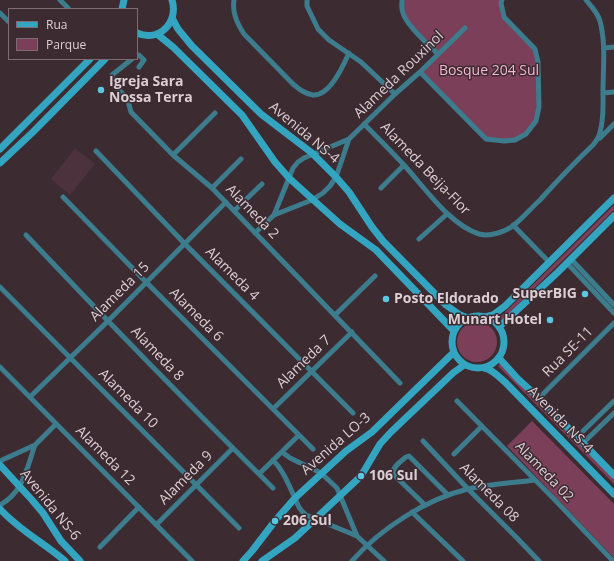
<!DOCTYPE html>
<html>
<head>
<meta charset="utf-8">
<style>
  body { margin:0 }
  #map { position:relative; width:614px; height:561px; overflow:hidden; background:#3d2b32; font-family:"Open Sans",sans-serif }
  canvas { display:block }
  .legend { position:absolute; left:8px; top:8px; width:130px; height:52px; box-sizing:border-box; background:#3d2b32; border:1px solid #7d6d73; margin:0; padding:5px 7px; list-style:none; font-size:12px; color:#dccfd4 }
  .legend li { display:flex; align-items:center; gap:8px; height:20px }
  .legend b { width:20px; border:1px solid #7d6d73 }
</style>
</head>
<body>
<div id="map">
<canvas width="614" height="561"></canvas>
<ul class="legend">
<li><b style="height:5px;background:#34a5c1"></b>Rua</li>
<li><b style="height:11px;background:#7b3f59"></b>Parque</li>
</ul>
</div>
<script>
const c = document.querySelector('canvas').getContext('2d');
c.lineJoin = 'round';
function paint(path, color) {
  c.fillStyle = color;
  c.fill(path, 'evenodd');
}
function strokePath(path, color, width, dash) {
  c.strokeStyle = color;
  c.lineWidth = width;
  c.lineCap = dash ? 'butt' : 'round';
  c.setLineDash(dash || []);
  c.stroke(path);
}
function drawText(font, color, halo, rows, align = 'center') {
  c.font = font + ' "Open Sans",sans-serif';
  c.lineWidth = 3;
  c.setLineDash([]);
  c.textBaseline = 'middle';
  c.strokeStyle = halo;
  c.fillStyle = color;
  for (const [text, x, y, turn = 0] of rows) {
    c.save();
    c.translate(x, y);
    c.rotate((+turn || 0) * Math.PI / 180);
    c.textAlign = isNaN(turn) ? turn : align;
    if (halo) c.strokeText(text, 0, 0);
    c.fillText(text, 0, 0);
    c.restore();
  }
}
paint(new Path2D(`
  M 75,148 L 95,164 L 70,195 L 51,179 Z`), '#4b323c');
paint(new Path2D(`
  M 402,0 L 502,0 L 504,17 L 535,49 L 539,107 L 536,121 L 526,134 L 515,140 L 486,139 L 420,72 L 438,54 L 426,42 L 402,13 Z
  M 614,205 L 614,210 L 502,320 L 500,317 Z
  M457 342a20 20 0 1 1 40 0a20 20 0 1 1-40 0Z
  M 500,364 L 614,479 L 614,484 L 498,366 Z
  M 532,421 L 614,504 L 614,558 L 507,446 Z`), '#7b3f59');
strokePath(new Path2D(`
  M 60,0 L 68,8
  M 234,0 C 232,13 237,23 244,34 L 293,84 C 299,89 305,94 313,95 C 330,96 343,66 349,53
  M 307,0 L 307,6 L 318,29 L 329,40 L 361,62 L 395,94
  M 402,0 C 402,4 401,9 403,13 C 406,25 429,45 438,54
  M 0,13 L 9,22
  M 604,48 L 614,47
  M 137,55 L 139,55 L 144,60 L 139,67
  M 132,59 L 112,75 L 112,83 L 126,97 L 128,101 L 131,112 L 173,155 L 212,188 L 400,383
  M 420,72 L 478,131 L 486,139 L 504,141 L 515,140 L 526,134 L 536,121 L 539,107 L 538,62 L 535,49 L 504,17 L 501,3 L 502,0
  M 603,93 L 614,92
  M 364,124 C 378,138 391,151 404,165 C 425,188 450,225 479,234 C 490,237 505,232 514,225 C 523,218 531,208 540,200 C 557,181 574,163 593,145 C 596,141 599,138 600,132 C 604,119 603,105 603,92 C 603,68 606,43 600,21 C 598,13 591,6 586,0
  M 600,138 L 614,124
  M 96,151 L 185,244 L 353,413
  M 173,155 L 215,113
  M 212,188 L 241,159
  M 381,188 L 404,165
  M 63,197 L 146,282 L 313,449
  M 234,211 L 262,184
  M 274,215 L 293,168 L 298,162 L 304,158 L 349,139 L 395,94 L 420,72 L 465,28
  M 513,225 L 549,262
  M 255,233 L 274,215 L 312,200 L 323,193 L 330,186 L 336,177 L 349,139
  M 26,235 C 107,321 189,405 273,488
  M 419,239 L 447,214
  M 571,259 L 614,305
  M 567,263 L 614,313
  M 0,287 L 239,528
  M 335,315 L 375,276
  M 0,367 L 192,561
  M 30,397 L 108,321 L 226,202
  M 539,398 L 614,323
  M 457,401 L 554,499 L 613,561
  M 273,409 L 352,332
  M 577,437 L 614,401
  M 423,441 L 468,489 L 516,537 L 539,561
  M 583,443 L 614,413
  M 282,452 L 290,458 L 321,473 L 337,488 L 357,536
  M 454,454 L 482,426
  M 273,460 C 283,470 288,483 294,496 C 298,505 298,508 306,515 L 357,536 L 384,561
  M 0,461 L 35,445 L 56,424
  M 259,474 L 299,435
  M 0,505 C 23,493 27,468 35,445
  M 425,505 L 393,474 C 392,467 401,461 406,457 L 409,456 L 448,495
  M 412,512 L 463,561
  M 156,525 L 233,448
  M 100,547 L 139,507
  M 352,561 C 380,529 426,499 468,489 C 490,484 513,483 535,480`), '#3c7c8d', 5);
strokePath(new Path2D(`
  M 122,9 L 124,0
  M 172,18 L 178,29 L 192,46 L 261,114 L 312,153 L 336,177 L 349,192 L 372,227 L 383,241 L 446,305 L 460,315 L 468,318
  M 137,33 C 159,43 179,22 172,0
  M 157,34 L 173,47 L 242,115 L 275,162 L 289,178 L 340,224 L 376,250 L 454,331
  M 0,149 L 90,59
  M 0,163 L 33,132 L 105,59
  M452 342a26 26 0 1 1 52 0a26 26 0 1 1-52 0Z
  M 485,317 L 493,315 L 505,306 L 614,198
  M 499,327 L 558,272 L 614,216
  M 499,358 L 518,379 L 539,398 L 614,475
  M 484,368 C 492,369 499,377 505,382 L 614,494
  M 0,465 L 32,500 L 43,513 L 61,541 L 80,561
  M 0,509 C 19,530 44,543 65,561
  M 243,561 L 252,551 L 275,521 L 295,498 L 346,451 L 372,432 L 453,353
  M 262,561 L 295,538 L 361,476 L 380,444 L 391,432 L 453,373 L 464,365`), '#34a5c1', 7);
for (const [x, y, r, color] of [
  [101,90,4,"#5ac8e5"],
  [585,294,4,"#5ac8e5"],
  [386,299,4,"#5ac8e5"],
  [550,320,4,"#5ac8e5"],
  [361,476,4,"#5ac8e5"],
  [275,521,4,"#5ac8e5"]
]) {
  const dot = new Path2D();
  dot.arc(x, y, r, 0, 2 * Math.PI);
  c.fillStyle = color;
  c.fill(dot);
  strokePath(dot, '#3d2b32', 1.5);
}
drawText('14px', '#f5b8cf', '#3d2b32', [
  ["Bosque 204 Sul",489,71]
]);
drawText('14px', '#dccfd4', '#3d2b32', [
  ["Alameda Rouxinol",399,75,-44],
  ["Avenida NS-4",304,133,40],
  ["Alameda Beija-Flor",425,169,46],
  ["Alameda 2",252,212,46],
  ["Alameda 4",232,274,45],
  ["Alameda 15",120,292,-45],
  ["Alameda 6",196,315,45],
  ["Rua SE-11",568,352,-45],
  ["Alameda 8",157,354,46],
  ["Alameda 7",304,362,-44],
  ["Alameda 10",128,399,45],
  ["Avenida NS-4",560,420,46],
  ["Avenida LO-3",336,444,-41],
  ["Alameda 12",105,456,45],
  ["Alameda 02",544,472,46],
  ["Alameda 9",186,478,-45],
  ["Alameda 08",489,493,45],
  ["Avenida NS-6",50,505,51]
]);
drawText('bold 14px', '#dccfd4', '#3d2b32', [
  ["Igreja Sara",109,82],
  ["Nossa Terra",109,98],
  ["SuperBIG",577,294,"right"],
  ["Posto Eldorado",394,299],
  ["Munart Hotel",542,320,"right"],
  ["106 Sul",369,476],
  ["206 Sul",283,521]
], 'left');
</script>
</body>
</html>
